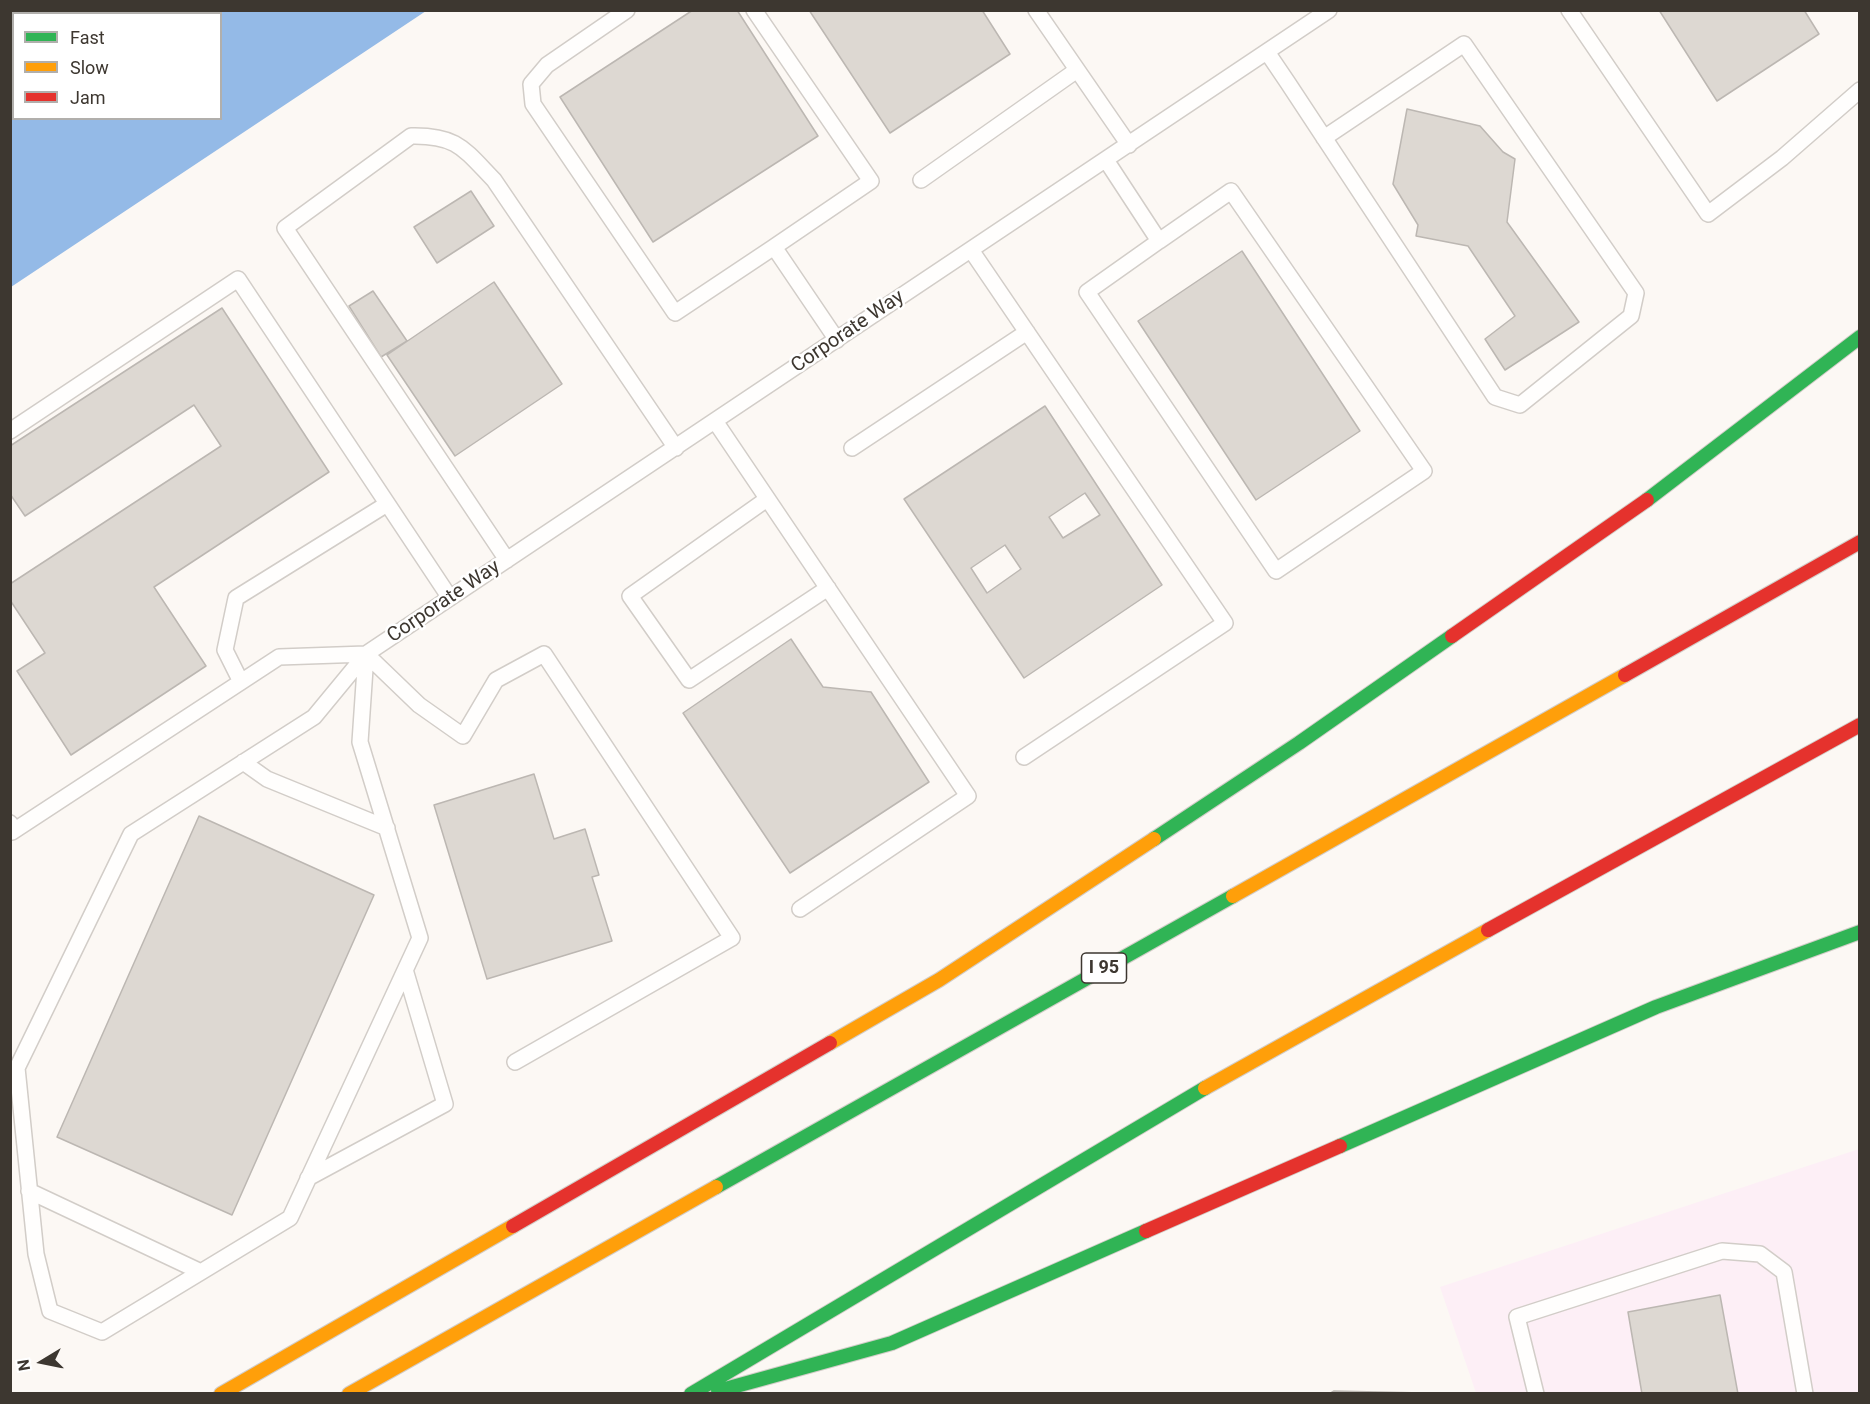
<!DOCTYPE html>
<html>
<head>
<meta charset="utf-8">
<style>
  body { margin:0 }
  #map { position:relative; width:1870px; height:1404px; overflow:hidden; background:#fcf8f4; font-family:Roboto,sans-serif }
  canvas { display:block }
  .frame { position:absolute; inset:0; border:12px solid #3d3730; pointer-events:none }
  .legend { position:absolute; left:12px; top:12px; width:210px; height:108px; box-sizing:border-box; background:#fff; border:2px solid #b1afac; margin:0; padding:8px 10px; list-style:none; font-size:18px; color:#3d3730 }
  .legend li { display:flex; align-items:center; gap:12px; height:30px }
  .legend b { width:30px; border:2px solid #b1afac }
  .north { position:absolute; left:12px; top:1332px; width:60px; height:60px; -webkit-text-stroke:4px #fff; paint-order:stroke; rotate:260deg; font-size:16px; font-weight:700; line-height:24px; text-align:center; color:#3d3730 }
  .north::after { content:''; display:block; margin:auto; width:21px; height:27px; background:#3d3730; clip-path:polygon(50% 0,100% 100%,50% 72%,0 100%) }
</style>
</head>
<body>
<div id="map">
<canvas width="1870" height="1404"></canvas>
<div class="frame"></div>
<ul class="legend">
<li><b style="height:8px;background:#30b455"></b>Fast</li>
<li><b style="height:8px;background:#ff9f0a"></b>Slow</li>
<li><b style="height:8px;background:#e5322d"></b>Jam</li>
</ul>
<div class="north">N</div>
</div>
<script>
const c = document.querySelector('canvas').getContext('2d');
c.lineJoin = 'round';
function paint(path, color) {
  c.fillStyle = color;
  c.fill(path, 'evenodd');
}
function strokePath(path, color, width, dash) {
  c.strokeStyle = color;
  c.lineWidth = width;
  c.lineCap = dash ? 'butt' : 'round';
  c.setLineDash(dash || []);
  c.stroke(path);
}
function drawText(font, color, halo, rows, align = 'center') {
  c.font = font + ' Roboto,sans-serif';
  c.lineWidth = 5;
  c.setLineDash([]);
  c.textBaseline = 'middle';
  c.strokeStyle = halo;
  c.fillStyle = color;
  for (const [text, x, y, turn = 0] of rows) {
    c.save();
    c.translate(x, y);
    c.rotate((+turn || 0) * Math.PI / 180);
    c.textAlign = isNaN(turn) ? turn : align;
    if (halo) c.strokeText(text, 0, 0);
    c.fillText(text, 0, 0);
    c.restore();
  }
}
paint(new Path2D(`
  M 1859,1149 L 1859,1393 L 1476,1393 L 1440,1287 Z`), '#fdeff6');
paint(new Path2D(`
  M 11,10 L 118,10 L 118,11 L 113,14 L 14,14 L 14,81 L 11,83 Z`), '#f5ece3');
paint(new Path2D(`
  M 127,11 L 426,11 L 11,287 L 11,89 L 13,87 L 14,118 L 220,118 L 220,14 L 123,13 Z`), '#94bae7');
const building = new Path2D(`
  M 693,10 L 737,10 L 818,136 L 653,242 L 560,97 Z
  M 809,10 L 982,10 L 1010,54 L 890,133 Z
  M 1659,10 L 1804,10 L 1819,34 L 1717,101 Z
  M 1407,109 L 1480,126 L 1503,152 L 1515,159 L 1507,222 L 1579,322 L 1505,370 L 1485,339 L 1515,316 L 1468,246 L 1416,236 L 1418,225 L 1393,184 Z
  M 471,191 L 494,226 L 437,263 L 414,227 Z
  M 1242,251 L 1360,431 L 1256,500 L 1138,321 Z
  M 494,282 L 562,384 L 455,456 L 387,355 Z
  M 373,291 L 407,341 L 381,357 L 349,306 Z
  M 222,308 L 329,472 L 154,587 L 206,666 L 71,755 L 17,671 L 45,653 L 10,600 L 10,584 L 221,446 L 194,405 L 25,516 L 10,494 L 10,446 Z
  M 1045,406 L 1162,585 L 1024,678 L 904,499 ZM 1085,493 L 1100,515 L 1063,538 L 1049,517 ZM 1005,545 L 1021,569 L 987,593 L 971,568 Z
  M 791,639 L 823,687 L 871,692 L 929,782 L 790,873 L 683,713 Z
  M 534,774 L 554,839 L 585,829 L 599,875 L 592,877 L 612,941 L 487,979 L 434,805 Z
  M 199,816 L 374,895 L 232,1215 L 57,1137 Z
  M 1720,1295 L 1738,1394 L 1642,1394 L 1628,1312 Z
  M 1334,1391 L 1423,1393 L 1423,1394 L 1329,1394 Z`);
paint(building, '#ddd8d2');
strokePath(building, '#bcb7b2', 1.5);
const lane = new Path2D(`
  M 627,10 L 547,65 L 531,84 L 533,104 L 675,313 L 774,247
  M 754,10 L 871,181 L 774,247 L 837,340
  M 1036,10 L 1129,145
  M 1569,10 L 1708,214 L 1782,158 L 1860,90
  M 1267,52 L 1288,83 L 1495,397 L 1520,405 L 1631,316 L 1636,293 L 1464,44 L 1324,138
  M 1106,160 L 1159,241 L 1087,292 L 1276,571 L 1424,471 L 1231,191 L 1159,241
  M 921,180 L 1077,70
  M 971,250 L 1225,623 L 1024,757
  M 715,421 L 968,796 L 800,909
  M 10,431 L 238,279 L 450,598
  M 852,448 L 1027,332
  M 767,499 L 630,596 L 689,680 L 828,588
  M 507,560 L 285,228 L 411,136 C 457,135 464,149 494,180 L 676,448
  M 366,654 L 360,742 L 420,938 L 290,1218 L 102,1332 L 50,1311 L 36,1254 L 17,1068 L 131,834 L 314,717 Z
  M 366,654 L 1329,10
  M 241,682 L 225,650 L 236,598 L 387,504
  M 243,762 L 267,779 L 387,828
  M 10,823 L 12,832 L 279,657 L 366,654 L 419,705 L 463,736 L 496,680 L 544,654 L 732,938 L 515,1062
  M 308,1178 L 445,1104 L 406,973
  M 29,1191 L 201,1272
  M 1536,1394 L 1517,1317 L 1722,1251 L 1760,1254 L 1784,1272 L 1805,1394`);
const fast = new Path2D(`
  M 1647,500 L 1860,337
  M 1154,839 L 1299,743 L 1452,636
  M 1340,1146 L 1656,1007 L 1860,932
  M 716,1187 L 1233,896
  M 718,1391 L 892,1343 L 1146,1231
  M 691,1394 L 1205,1088`);
const slow = new Path2D(`
  M 1233,896 L 1625,675
  M 830,1043 L 939,980 L 1154,839
  M 1205,1088 L 1488,930
  M 221,1394 L 513,1226
  M 349,1394 L 716,1187`);
const jam = new Path2D(`
  M 1452,636 L 1647,500
  M 1625,675 L 1860,542
  M 1488,930 L 1860,725
  M 513,1226 L 830,1043
  M 1146,1231 L 1340,1146`);
strokePath(lane, '#d2cdc8', 18);
strokePath(fast, '#d2cdc8', 16);
strokePath(slow, '#d2cdc8', 16);
strokePath(jam, '#d2cdc8', 16);
strokePath(lane, '#fffefd', 15);
strokePath(fast, '#30b455', 14);
strokePath(slow, '#ff9f0a', 14);
strokePath(jam, '#e5322d', 14);
for (const [x, y, w] of [
  [1104,968,45]
]) {
  const box = new Path2D();
  box.roundRect(x - w / 2, y - 15, w, 30, 4.5);
  c.fillStyle = '#fff';
  c.fill(box);
  strokePath(box, '#3d3730', 1.5);
}
drawText('bold 18px', '#3d3730', null, [
  ["I 95",1104,968]
]);
drawText('20px', '#3d3730', '#fff', [
  ["Corporate Way",848,332,-34],
  ["Corporate Way",444,602,-34]
]);
</script>
</body>
</html>
